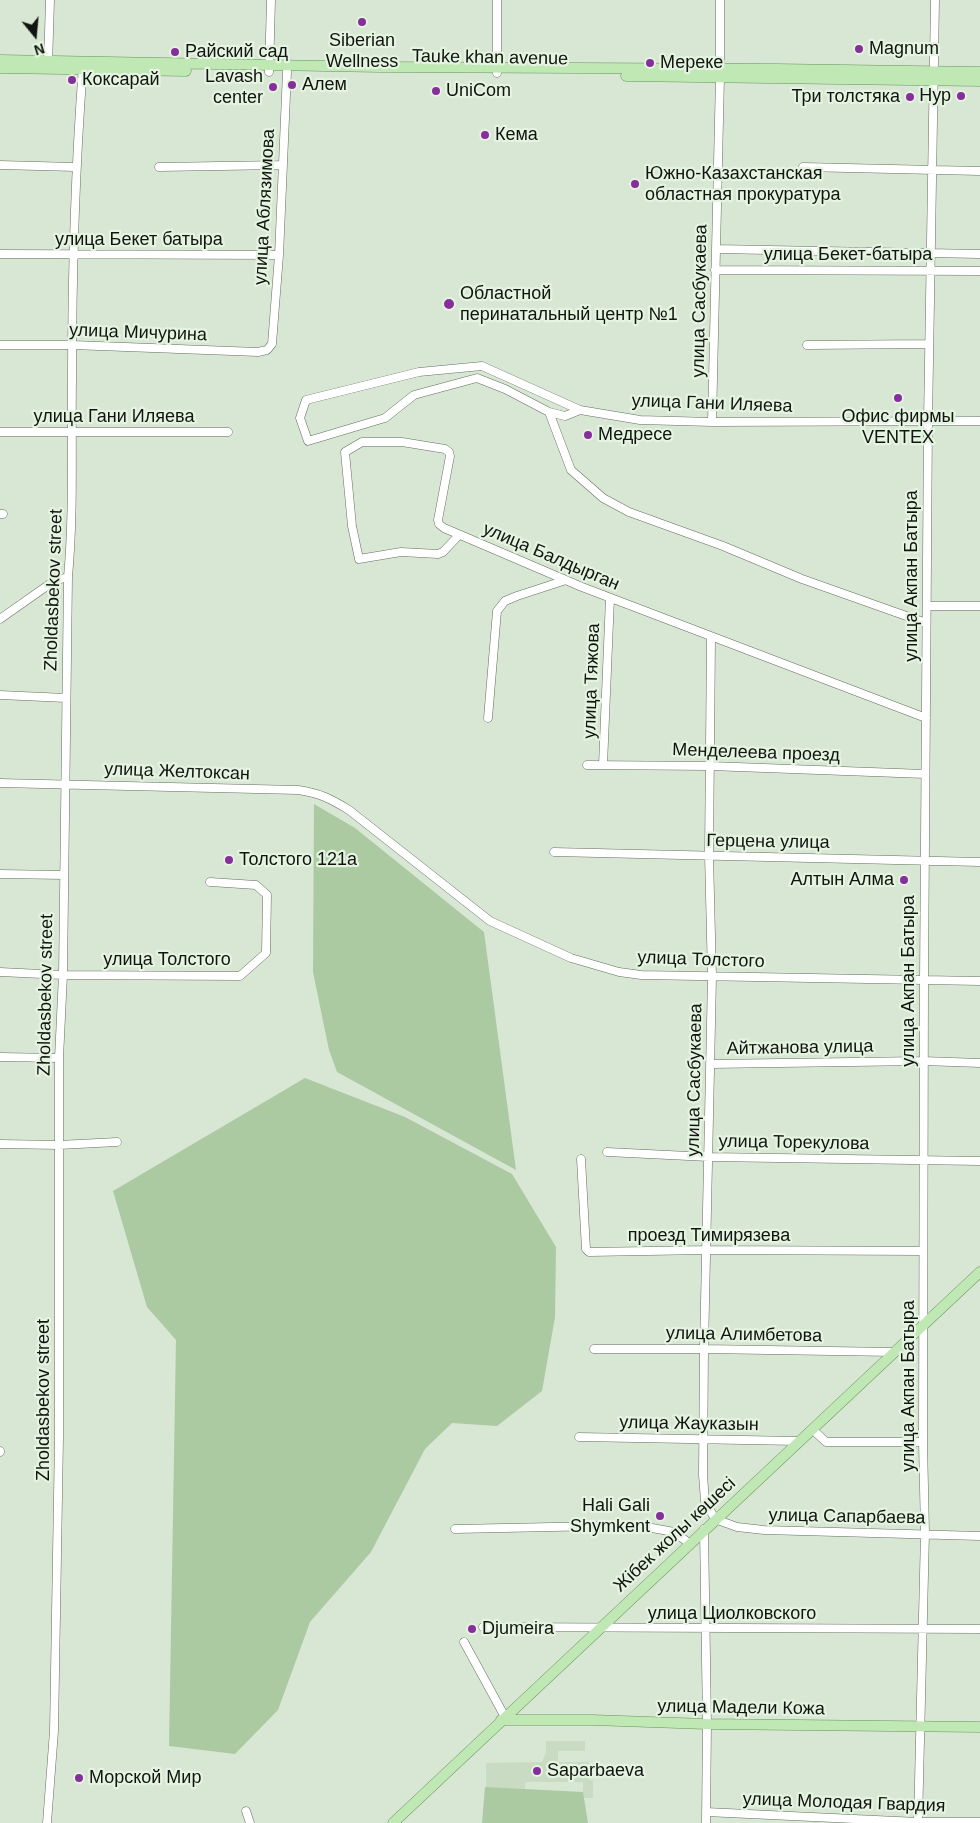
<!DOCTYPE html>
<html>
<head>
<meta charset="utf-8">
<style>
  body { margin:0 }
  #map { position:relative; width:980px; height:1823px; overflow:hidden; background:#d8e6d4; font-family:Arial,sans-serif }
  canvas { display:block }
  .north { position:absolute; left:10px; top:10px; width:50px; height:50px; -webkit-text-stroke:4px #e5f3e1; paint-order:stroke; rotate:163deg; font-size:14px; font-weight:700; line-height:20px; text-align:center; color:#10150f }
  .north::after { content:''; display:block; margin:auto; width:18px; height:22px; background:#10150f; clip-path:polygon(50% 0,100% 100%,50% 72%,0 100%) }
</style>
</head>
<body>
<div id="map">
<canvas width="980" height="1823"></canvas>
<div class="north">N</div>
</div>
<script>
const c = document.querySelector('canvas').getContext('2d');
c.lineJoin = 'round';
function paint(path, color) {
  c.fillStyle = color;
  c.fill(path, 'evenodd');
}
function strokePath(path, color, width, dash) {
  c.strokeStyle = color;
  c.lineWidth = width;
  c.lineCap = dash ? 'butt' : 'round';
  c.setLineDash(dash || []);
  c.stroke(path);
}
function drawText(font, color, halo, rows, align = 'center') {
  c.font = font + ' Arial,sans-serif';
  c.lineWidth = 4.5;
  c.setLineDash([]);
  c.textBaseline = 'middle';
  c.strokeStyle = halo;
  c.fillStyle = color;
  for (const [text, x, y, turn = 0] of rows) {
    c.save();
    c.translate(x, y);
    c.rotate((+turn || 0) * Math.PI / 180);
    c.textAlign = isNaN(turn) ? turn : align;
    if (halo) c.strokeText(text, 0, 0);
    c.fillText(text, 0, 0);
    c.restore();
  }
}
paint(new Path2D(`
  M 546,1741 L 585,1741 L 585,1751 L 558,1751 L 558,1762 L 589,1762 L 589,1780 L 593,1780 L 593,1798 L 583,1798 L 583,1782 L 526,1782 L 525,1789 L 486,1789 L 486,1763 L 542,1762 L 546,1752 Z`), '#c9dcc3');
paint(new Path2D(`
  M 314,804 L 355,828 L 484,932 L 516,1170 L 337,1072 L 329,1050 L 313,972 Z
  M 305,1078 L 405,1117 L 512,1174 L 556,1247 L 555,1317 L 542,1391 L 497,1426 L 452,1423 L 425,1449 L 371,1552 L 310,1622 L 278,1710 L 235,1754 L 169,1746 L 176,1340 L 147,1307 L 113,1191 Z
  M 485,1787 L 583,1792 L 588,1823 L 482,1823 Z`), '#abcaa2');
const minor = new Path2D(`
  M 48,65 L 50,0
  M 269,72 L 271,0
  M 497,73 L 497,0
  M 0,165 L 75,167
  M 159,167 L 282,165
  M 803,167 L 980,171
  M 716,249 L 980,254
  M 0,254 L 279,255
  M 715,270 L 980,271
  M 0,345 L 72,345 L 258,352 L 267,350 L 272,344 L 279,255 L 287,72
  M 807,345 L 929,344
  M 580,410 L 565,416 L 549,412 L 505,389 L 477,378 L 414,395 L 385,418 L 308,441 L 300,418 L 306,400 L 419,372 L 482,366 L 580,410 L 640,420 L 712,422 L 980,421
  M 549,412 L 571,470 L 603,498 L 629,512 L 723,546 L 802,579 L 926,623
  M 712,422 L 720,77 L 720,0
  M 0,432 L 228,432
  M 0,514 L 3,514
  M 459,535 L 443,552 L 438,554 L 401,552 L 359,559 L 352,526 L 345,452 L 362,442 L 402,442 L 445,449 L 449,452 L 450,456 L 438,520 L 439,524 L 444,528 L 582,587 L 926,718
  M 927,606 L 980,606
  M 0,619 L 54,581 L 68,577
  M 711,638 L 709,855 L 712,977 L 704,1349 L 703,1475 L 705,1501 L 715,1519 L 737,1527 L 764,1530 L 980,1536
  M 0,695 L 66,698
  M 488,718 L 497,611 L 505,601 L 517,596 L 566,580
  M 587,765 L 710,766 L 925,774
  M 603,765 L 610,598
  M 0,783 L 298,790 C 320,793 331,799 349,810 L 490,921 L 571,958 L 619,972 L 641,975 L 980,981
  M 554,852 L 980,862
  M 0,874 L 64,875
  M 0,972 L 63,975 L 240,976 L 266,953 L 267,895 L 256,885 L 210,882
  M 0,1057 L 59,1058
  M 710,1064 L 923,1061 L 980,1063
  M 0,1144 L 59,1145 L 117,1142
  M 607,1152 L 709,1157 L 980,1161
  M 581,1159 L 586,1249 L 589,1252 L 706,1250 L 923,1251
  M 594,1349 L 704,1349 L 894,1352
  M 812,1429 L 826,1442 L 923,1442
  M 579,1437 L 798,1441
  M 0,1452 L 0,1451
  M 455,1529 L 601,1526 L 652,1528 L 674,1532 L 689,1543
  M 704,1529 L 707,1724 L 706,1823
  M 483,1627 L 980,1629
  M 464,1642 L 505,1717
  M 246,1811 L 250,1823
  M 706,1812 L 918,1822 L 980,1822
  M 47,1823 L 54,1731 L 59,1438 L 59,1058 L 63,975 L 68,577 C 74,512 71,446 72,380 C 72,275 75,171 83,66
  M 918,1823 L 925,1533 L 923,1442 L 924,980 L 928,421 L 935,0`);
const major = new Path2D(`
  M 0,60 L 379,67 L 776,69 L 980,72
  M 0,68 L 186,71
  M 626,76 L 980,81
  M 501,1720 L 592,1720 L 707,1724 L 980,1727
  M 393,1823 L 980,1272`);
strokePath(minor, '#636f5f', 9);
strokePath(major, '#67945a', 11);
strokePath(minor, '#fff', 8);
strokePath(major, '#c0e8b5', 10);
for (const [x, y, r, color] of [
  [362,22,5,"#862f9c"],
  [859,49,5,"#862f9c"],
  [175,52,5,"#862f9c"],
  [650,63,5,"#862f9c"],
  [72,80,5,"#862f9c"],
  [292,85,5,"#862f9c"],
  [273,87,5,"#862f9c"],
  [436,91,5,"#862f9c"],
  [961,96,5,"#862f9c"],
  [910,97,5,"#862f9c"],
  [485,135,5,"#862f9c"],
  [635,184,5,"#862f9c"],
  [449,304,6,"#862f9c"],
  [898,398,5,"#862f9c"],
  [588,435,5,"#862f9c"],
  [229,860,5,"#862f9c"],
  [904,880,5,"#862f9c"],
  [660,1516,5,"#862f9c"],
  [472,1629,5,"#862f9c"],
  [537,1771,5,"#862f9c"],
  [79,1778,5,"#862f9c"]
]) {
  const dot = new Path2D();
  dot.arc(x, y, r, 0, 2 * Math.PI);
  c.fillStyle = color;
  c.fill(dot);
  strokePath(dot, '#e5f3e1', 2);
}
drawText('18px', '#10150f', '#e5f3e1', [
  ["Siberian",362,41,"center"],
  ["Wellness",362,62,"center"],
  ["Magnum",869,49],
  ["Райский сад",185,52],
  ["Мереке",660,63],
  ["Lavash",263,77,"right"],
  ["center",263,98,"right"],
  ["Коксарай",82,80],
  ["Алем",302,85],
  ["UniCom",446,91],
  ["Нур",951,96,"right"],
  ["Три толстяка",900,97,"right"],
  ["Кема",495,135],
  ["Южно-Казахстанская",645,174],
  ["областная прокуратура",645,195],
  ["Областной",460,294],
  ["перинатальный центр №1",460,315],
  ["Офис фирмы",898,417,"center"],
  ["VENTEX",898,438,"center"],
  ["Медресе",598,435],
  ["Толстого 121а",239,860],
  ["Алтын Алма",894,880,"right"],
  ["Hali Gali",650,1506,"right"],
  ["Shymkent",650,1527,"right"],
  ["Djumeira",482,1629],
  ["Saparbaeva",547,1771],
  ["Морской Мир",89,1778]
], 'left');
drawText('18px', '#10150f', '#e5f3e1', [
  ["Tauke khan avenue",490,58,1],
  ["улица Аблязимова",265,207,-87],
  ["улица Бекет батыра",139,240],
  ["улица Бекет-батыра",848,255],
  ["улица Сасбукаева",700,301,-89],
  ["улица Мичурина",138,333,2],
  ["улица Гани Иляева",712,404,2],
  ["улица Гани Иляева",114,417],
  ["улица Балдырган",551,557,23],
  ["улица Акпан Батыра",912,576,-90],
  ["Zholdasbekov street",54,590,-88],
  ["улица Тяжова",592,681,-88],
  ["Менделеева проезд",756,753,2],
  ["улица Желтоксан",177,772,2],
  ["Герцена улица",768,842,1],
  ["улица Толстого",167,960],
  ["улица Толстого",701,960,2],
  ["улица Акпан Батыра",909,981,-90],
  ["Zholdasbekov street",46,995,-89],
  ["Айтжанова улица",800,1048,-1],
  ["улица Сасбукаева",695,1080,-89],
  ["улица Торекулова",794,1143,1],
  ["проезд Тимирязева",709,1236],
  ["улица Алимбетова",744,1335,1],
  ["улица Акпан Батыра",909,1386,-90],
  ["Zholdasbekov street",44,1400,-90],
  ["улица Жауказын",689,1424,1],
  ["улица Сапарбаева",847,1517,1],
  ["Жібек жолы көшесі",675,1535,-43],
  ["улица Циолковского",732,1614],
  ["улица Мадели Кожа",741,1708,1],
  ["улица Молодая Гвардия",844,1803,2]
]);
</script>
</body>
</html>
